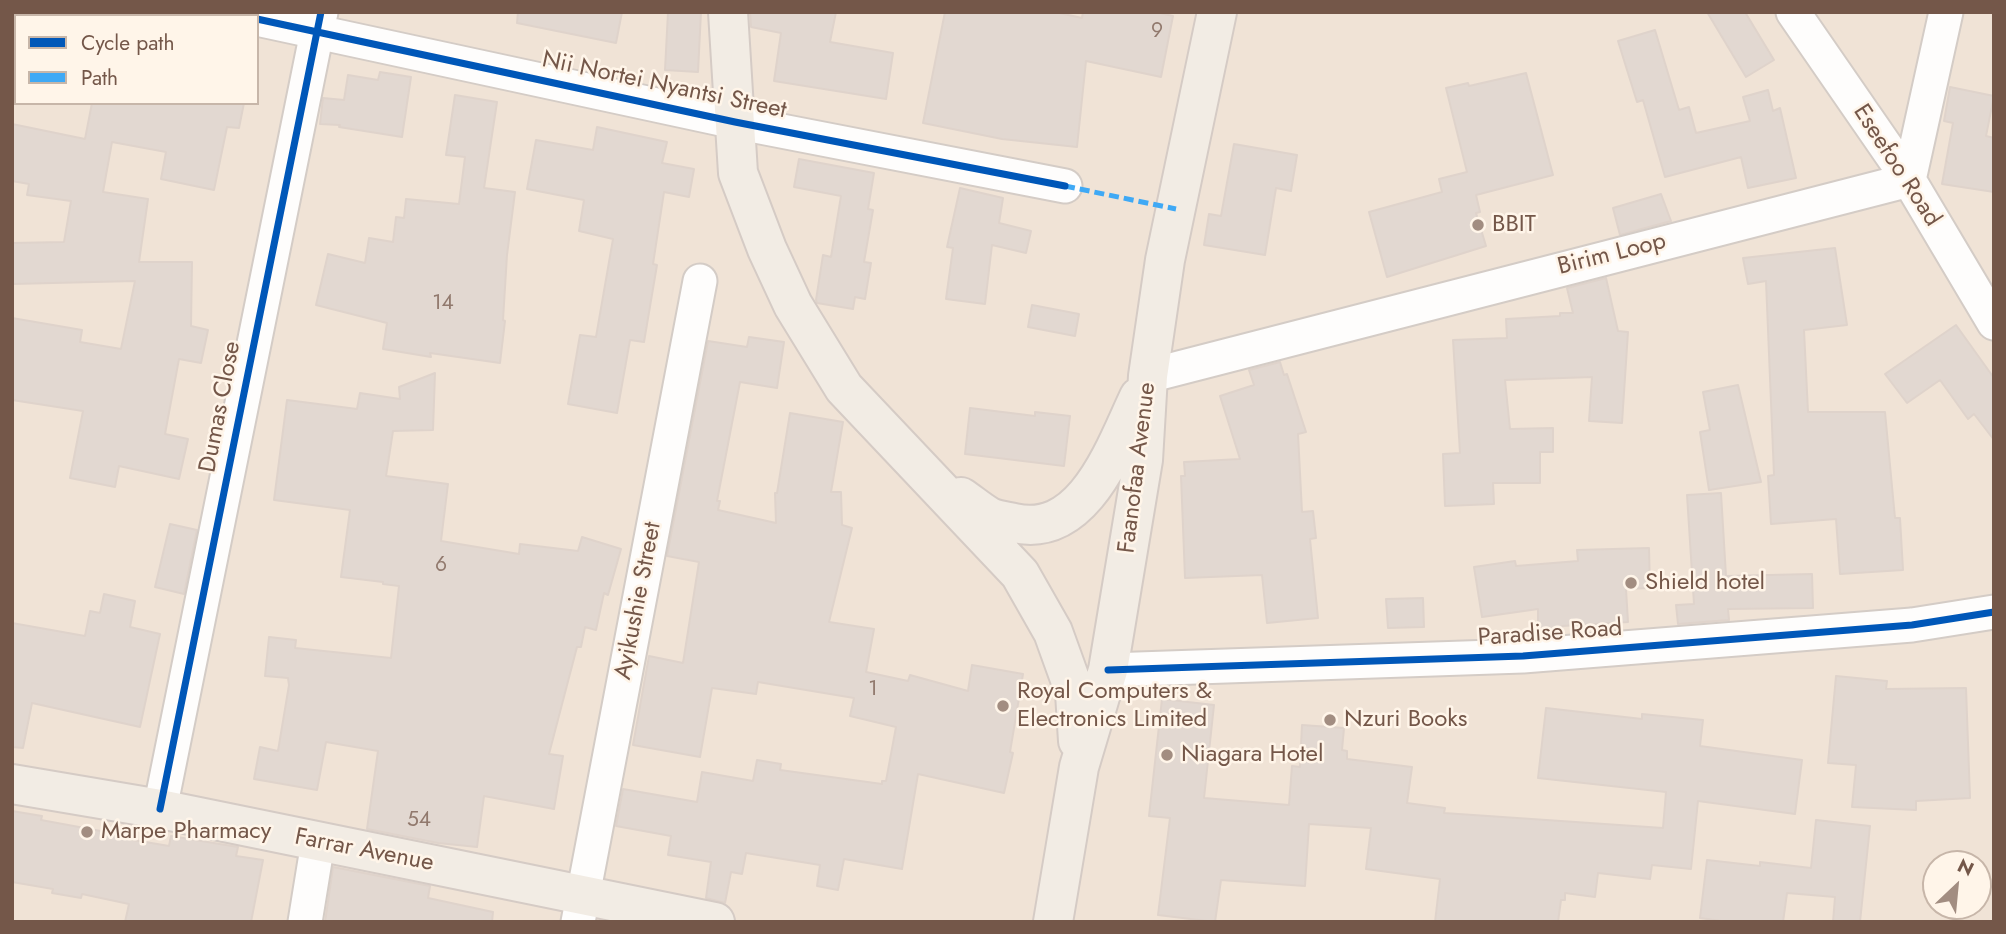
<!DOCTYPE html>
<html>
<head>
<meta charset="utf-8">
<style>
  body { margin:0 }
  #map { position:relative; width:2006px; height:934px; overflow:hidden; background:#f6f0e9; font-family:Jost,sans-serif }
  canvas { display:block }
  .frame { position:absolute; inset:0; border:14px solid #745749; pointer-events:none }
  .legend { position:absolute; left:14px; top:14px; width:245px; height:91px; box-sizing:border-box; background:#fff5e9; border:2px solid #c7b6a9; margin:0; padding:9px 12px; list-style:none; font-size:21px; color:#745749 }
  .legend li { display:flex; align-items:center; gap:14px; height:35px }
  .legend b { width:35px; border:2px solid #c7b6a9 }
  .north { position:absolute; left:1922px; top:850px; width:70px; height:70px; box-sizing:border-box; background:#fff5e9; border:2px solid #c7b6a9; border-radius:50%; rotate:26deg; font-size:19px; font-weight:700; line-height:28px; text-align:center; color:#745749 }
  .north::after { content:''; display:block; margin:auto; width:24px; height:32px; background:#a28d81; clip-path:polygon(50% 0,100% 100%,50% 72%,0 100%) }
</style>
</head>
<body>
<div id="map">
<canvas width="2006" height="934"></canvas>
<div class="frame"></div>
<ul class="legend">
<li><b style="height:9px;background:#0057b8"></b>Cycle path</li>
<li><b style="height:9px;background:#3fa9f5"></b>Path</li>
</ul>
<div class="north">N</div>
</div>
<script>
const c = document.querySelector('canvas').getContext('2d');
c.lineJoin = 'round';
function paint(path, color) {
  c.fillStyle = color;
  c.fill(path, 'evenodd');
}
function strokePath(path, color, width, dash) {
  c.strokeStyle = color;
  c.lineWidth = width;
  c.lineCap = dash ? 'butt' : 'round';
  c.setLineDash(dash || []);
  c.stroke(path);
}
function drawText(font, color, halo, rows, align = 'center') {
  c.font = font + ' Jost,sans-serif';
  c.lineWidth = 5;
  c.setLineDash([]);
  c.textBaseline = 'middle';
  c.strokeStyle = halo;
  c.fillStyle = color;
  for (const [text, x, y, turn = 0] of rows) {
    c.save();
    c.translate(x, y);
    c.rotate((+turn || 0) * Math.PI / 180);
    c.textAlign = isNaN(turn) ? turn : align;
    if (halo) c.strokeText(text, 0, 0);
    c.fillText(text, 0, 0);
    c.restore();
  }
}
paint(new Path2D(`
  M 12,12 L 1994,12 L 1994,922 L 12,922 ZM 16,16 L 257,16 L 257,103 L 16,103 ZM 1936,864 L 1978,864 L 1978,906 L 1936,906 Z`), '#f0e3d6');
const building = new Path2D(`
  M 518,12 L 622,12 L 616,43 L 517,23 Z
  M 668,12 L 701,12 L 698,72 L 665,70 Z
  M 750,12 L 836,12 L 830,42 L 893,53 L 886,99 L 774,81 L 781,33 L 751,27 Z
  M 945,12 L 1055,12 L 1082,18 L 1083,12 L 1156,12 L 1173,16 L 1161,77 L 1086,61 L 1077,147 L 1002,139 L 923,123 Z
  M 1707,12 L 1745,12 L 1774,60 L 1746,77 Z
  M 1655,30 L 1679,110 L 1689,107 L 1696,133 L 1750,121 L 1743,97 L 1768,90 L 1773,111 L 1780,108 L 1796,178 L 1748,188 L 1741,157 L 1665,177 L 1643,100 L 1637,102 L 1618,41 Z
  M 380,72 L 411,77 L 402,137 L 339,127 L 340,125 L 320,124 L 323,98 L 344,100 L 348,75 L 378,80 Z
  M 1526,73 L 1553,175 L 1476,195 L 1480,212 L 1476,213 L 1486,246 L 1387,277 L 1369,212 L 1442,192 L 1439,179 L 1467,172 L 1446,88 L 1468,83 L 1469,86 Z
  M 1950,87 L 1994,96 L 1986,136 L 1994,138 L 1994,192 L 1942,184 L 1953,123 L 1944,121 Z
  M 455,95 L 497,102 L 484,188 L 515,192 L 507,255 L 503,320 L 505,321 L 500,363 L 430,353 L 431,357 L 383,349 L 387,323 L 316,305 L 328,254 L 365,263 L 369,238 L 393,242 L 396,217 L 404,218 L 406,199 L 459,204 L 465,157 L 446,155 Z
  M 92,103 L 244,103 L 239,128 L 227,127 L 214,190 L 161,179 L 166,152 L 112,142 L 103,192 L 148,199 L 139,262 L 192,262 L 191,326 L 208,330 L 201,363 L 179,359 L 165,434 L 188,439 L 179,479 L 119,466 L 115,487 L 70,478 L 83,411 L 12,400 L 12,318 L 82,330 L 80,342 L 121,349 L 135,281 L 12,284 L 12,243 L 64,242 L 71,201 L 27,195 L 29,184 L 12,181 L 12,124 L 85,139 Z
  M 597,127 L 667,142 L 662,163 L 694,169 L 689,197 L 664,192 L 653,264 L 657,265 L 644,342 L 630,340 L 617,413 L 568,404 L 580,335 L 596,337 L 613,239 L 579,231 L 584,200 L 527,189 L 536,140 L 593,150 Z
  M 1234,144 L 1297,155 L 1291,191 L 1276,188 L 1265,255 L 1204,245 L 1209,214 L 1221,216 Z
  M 799,159 L 874,173 L 868,209 L 873,210 L 864,262 L 871,263 L 865,299 L 855,297 L 853,309 L 817,303 L 816,300 L 823,255 L 831,257 L 841,196 L 794,187 Z
  M 960,188 L 1003,198 L 999,223 L 1031,231 L 1026,253 L 992,245 L 985,304 L 946,299 L 953,248 L 947,247 Z
  M 1661,194 L 1671,221 L 1620,235 L 1613,208 Z
  M 1835,248 L 1847,325 L 1804,330 L 1808,412 L 1885,412 L 1895,518 L 1900,518 L 1903,570 L 1840,574 L 1836,519 L 1771,524 L 1768,476 L 1774,475 L 1766,281 L 1748,284 L 1743,258 Z
  M 1606,278 L 1618,331 L 1628,332 L 1622,423 L 1589,421 L 1592,377 L 1505,380 L 1510,429 L 1553,428 L 1553,452 L 1540,452 L 1540,483 L 1493,483 L 1494,504 L 1445,506 L 1443,454 L 1460,453 L 1453,340 L 1507,338 L 1506,319 L 1560,316 L 1560,313 L 1573,313 L 1567,288 Z
  M 1032,305 L 1079,314 L 1075,336 L 1028,327 Z
  M 1956,325 L 1994,378 L 1994,440 L 1974,414 L 1968,419 L 1940,380 L 1907,403 L 1885,374 Z
  M 749,337 L 784,342 L 777,388 L 740,382 L 717,501 L 720,501 L 718,510 L 776,523 L 775,493 L 777,493 L 790,413 L 843,422 L 831,492 L 841,492 L 842,525 L 852,528 L 829,622 L 874,629 L 866,672 L 908,681 L 910,675 L 968,691 L 972,665 L 1023,674 L 1010,752 L 1013,753 L 1004,793 L 918,774 L 902,869 L 844,859 L 838,890 L 817,886 L 820,865 L 746,853 L 742,874 L 731,872 L 725,903 L 706,898 L 711,862 L 668,855 L 671,836 L 616,826 L 623,789 L 697,802 L 702,772 L 753,781 L 757,760 L 781,764 L 780,770 L 882,784 L 882,781 L 886,781 L 896,727 L 850,716 L 854,698 L 758,682 L 756,694 L 712,688 L 700,757 L 633,745 L 649,656 L 683,663 L 699,562 L 667,556 L 708,341 L 747,347 Z
  M 1280,362 L 1284,375 L 1287,374 L 1306,432 L 1298,434 L 1302,512 L 1313,511 L 1316,538 L 1310,539 L 1318,618 L 1267,623 L 1262,575 L 1185,578 L 1181,476 L 1185,476 L 1184,462 L 1240,459 L 1220,396 L 1254,385 L 1249,370 Z
  M 435,373 L 433,430 L 393,431 L 386,476 L 448,484 L 441,541 L 519,554 L 520,544 L 578,551 L 582,537 L 621,549 L 608,595 L 604,593 L 596,630 L 585,627 L 581,647 L 577,647 L 549,754 L 563,756 L 554,809 L 484,796 L 477,847 L 438,843 L 367,829 L 378,751 L 326,742 L 317,790 L 254,779 L 260,747 L 278,751 L 289,685 L 288,678 L 265,676 L 269,637 L 296,640 L 295,648 L 391,658 L 399,586 L 383,584 L 383,582 L 341,577 L 350,510 L 274,500 L 287,400 L 357,409 L 360,393 L 400,399 L 399,387 Z
  M 1738,385 L 1761,482 L 1709,490 L 1700,432 L 1710,430 L 1703,392 Z
  M 970,408 L 1035,416 L 1035,412 L 1070,416 L 1064,466 L 965,454 Z
  M 1721,493 L 1726,576 L 1812,574 L 1813,608 L 1728,609 L 1729,620 L 1678,624 L 1676,605 L 1694,604 L 1687,495 Z
  M 170,524 L 197,530 L 184,594 L 155,587 Z
  M 1649,548 L 1650,588 L 1626,589 L 1628,622 L 1562,626 L 1562,634 L 1538,633 L 1538,609 L 1482,617 L 1474,567 L 1515,561 L 1516,566 L 1578,561 L 1577,550 Z
  M 104,594 L 135,601 L 130,627 L 160,634 L 140,727 L 32,703 L 23,748 L 12,747 L 12,623 L 85,636 L 90,611 L 100,613 Z
  M 1423,598 L 1424,627 L 1388,628 L 1386,599 Z
  M 1836,676 L 1887,681 L 1886,689 L 1966,688 L 1970,798 L 1916,801 L 1916,810 L 1852,807 L 1856,765 L 1828,763 Z
  M 1162,699 L 1214,705 L 1204,798 L 1289,805 L 1292,766 L 1300,767 L 1302,725 L 1344,728 L 1342,750 L 1347,751 L 1347,759 L 1412,767 L 1407,803 L 1445,808 L 1444,813 L 1663,828 L 1666,792 L 1538,778 L 1546,708 L 1642,719 L 1642,714 L 1703,720 L 1700,746 L 1802,760 L 1795,814 L 1698,801 L 1691,869 L 1652,865 L 1650,879 L 1598,873 L 1595,897 L 1565,893 L 1565,900 L 1561,900 L 1558,922 L 1435,922 L 1440,879 L 1366,869 L 1371,828 L 1309,824 L 1305,886 L 1221,880 L 1215,922 L 1158,915 L 1170,818 L 1149,816 Z
  M 12,811 L 42,816 L 41,820 L 117,834 L 116,837 L 169,846 L 171,836 L 238,847 L 236,856 L 263,860 L 251,922 L 125,922 L 129,904 L 82,894 L 81,898 L 52,893 L 53,889 L 12,882 Z
  M 1816,820 L 1870,826 L 1860,922 L 1833,922 L 1835,897 L 1787,893 L 1783,922 L 1728,922 L 1700,918 L 1707,860 L 1760,866 L 1760,862 L 1811,868 Z
  M 333,867 L 430,886 L 428,898 L 493,912 L 492,922 L 325,922 Z`);
paint(building, '#e2d8d1');
strokePath(building, '#dfd3cb', 2);
const minor = new Path2D(`
  M 224,12 L 242,16
  M 1793,12 L 1909,180 L 1994,323
  M 257,19 L 735,122 L 1065,186
  M 1909,180 L 1946,12
  M 1148,376 L 1909,180
  M 1108,670 L 1523,656 L 1912,625 L 1994,612
  M 160,809 L 321,12
  M 305,922 L 318,842
  M 578,922 L 700,281`);
const major = new Path2D(`
  M 728,12 L 738,173 L 767,249 L 793,305 L 844,388 L 1020,574 L 1053,632 L 1075,693 L 1078,741
  M 961,497 C 970,503 978,510 988,516 C 995,520 1005,521 1014,523 C 1085,539 1115,447 1139,397
  M 12,784 L 160,809 L 715,922
  M 1053,922 L 1079,767 L 1108,670 L 1143,460 L 1148,376 L 1165,260 L 1217,12`);
strokePath(minor, '#d4ccc6', 37);
strokePath(major, '#d5cbc5', 42);
strokePath(minor, '#fefdfc', 33);
strokePath(major, '#f2ece4', 38);
strokePath(new Path2D(`
  M 1065,186 L 1176,209`), '#3fa9f5', 5, [10, 5]);
strokePath(new Path2D(`
  M 257,19 L 735,122 L 1065,186
  M 1108,670 L 1523,656 L 1912,625 L 1994,612
  M 160,809 L 321,12`), '#0057b8', 7);
for (const [x, y, r, color] of [
  [1478,225,7,"#a28d81"],
  [1631,583,7,"#a28d81"],
  [1003,706,7,"#a28d81"],
  [1330,720,7,"#a28d81"],
  [1167,755,7,"#a28d81"],
  [87,832,7,"#a28d81"]
]) {
  const dot = new Path2D();
  dot.arc(x, y, r, 0, 2 * Math.PI);
  c.fillStyle = color;
  c.fill(dot);
  strokePath(dot, '#fff5e9', 2.5);
}
drawText('21px', '#91796d', null, [
  ["9",1157,32],
  ["14",443,304],
  ["6",441,566],
  ["1",873,690],
  ["54",419,821]
]);
drawText('24px', '#745749', '#fff5e9', [
  ["Nii Nortei Nyantsi Street",664,86,12],
  ["Eseefoo Road",1896,166,57],
  ["Birim Loop",1612,255,-14],
  ["Dumas Close",221,407,-79],
  ["Faanofaa Avenue",1138,468,-83],
  ["Ayikushie Street",639,601,-79],
  ["Paradise Road",1550,634,-4],
  ["Farrar Avenue",364,851,11]
]);
drawText('24px', '#745749', '#fff5e9', [
  ["BBIT",1492,225],
  ["Shield hotel",1645,583],
  ["Royal Computers &",1017,692],
  ["Electronics Limited",1017,720],
  ["Nzuri Books",1344,720],
  ["Niagara Hotel",1181,755],
  ["Marpe Pharmacy",101,832]
], 'left');
</script>
</body>
</html>
